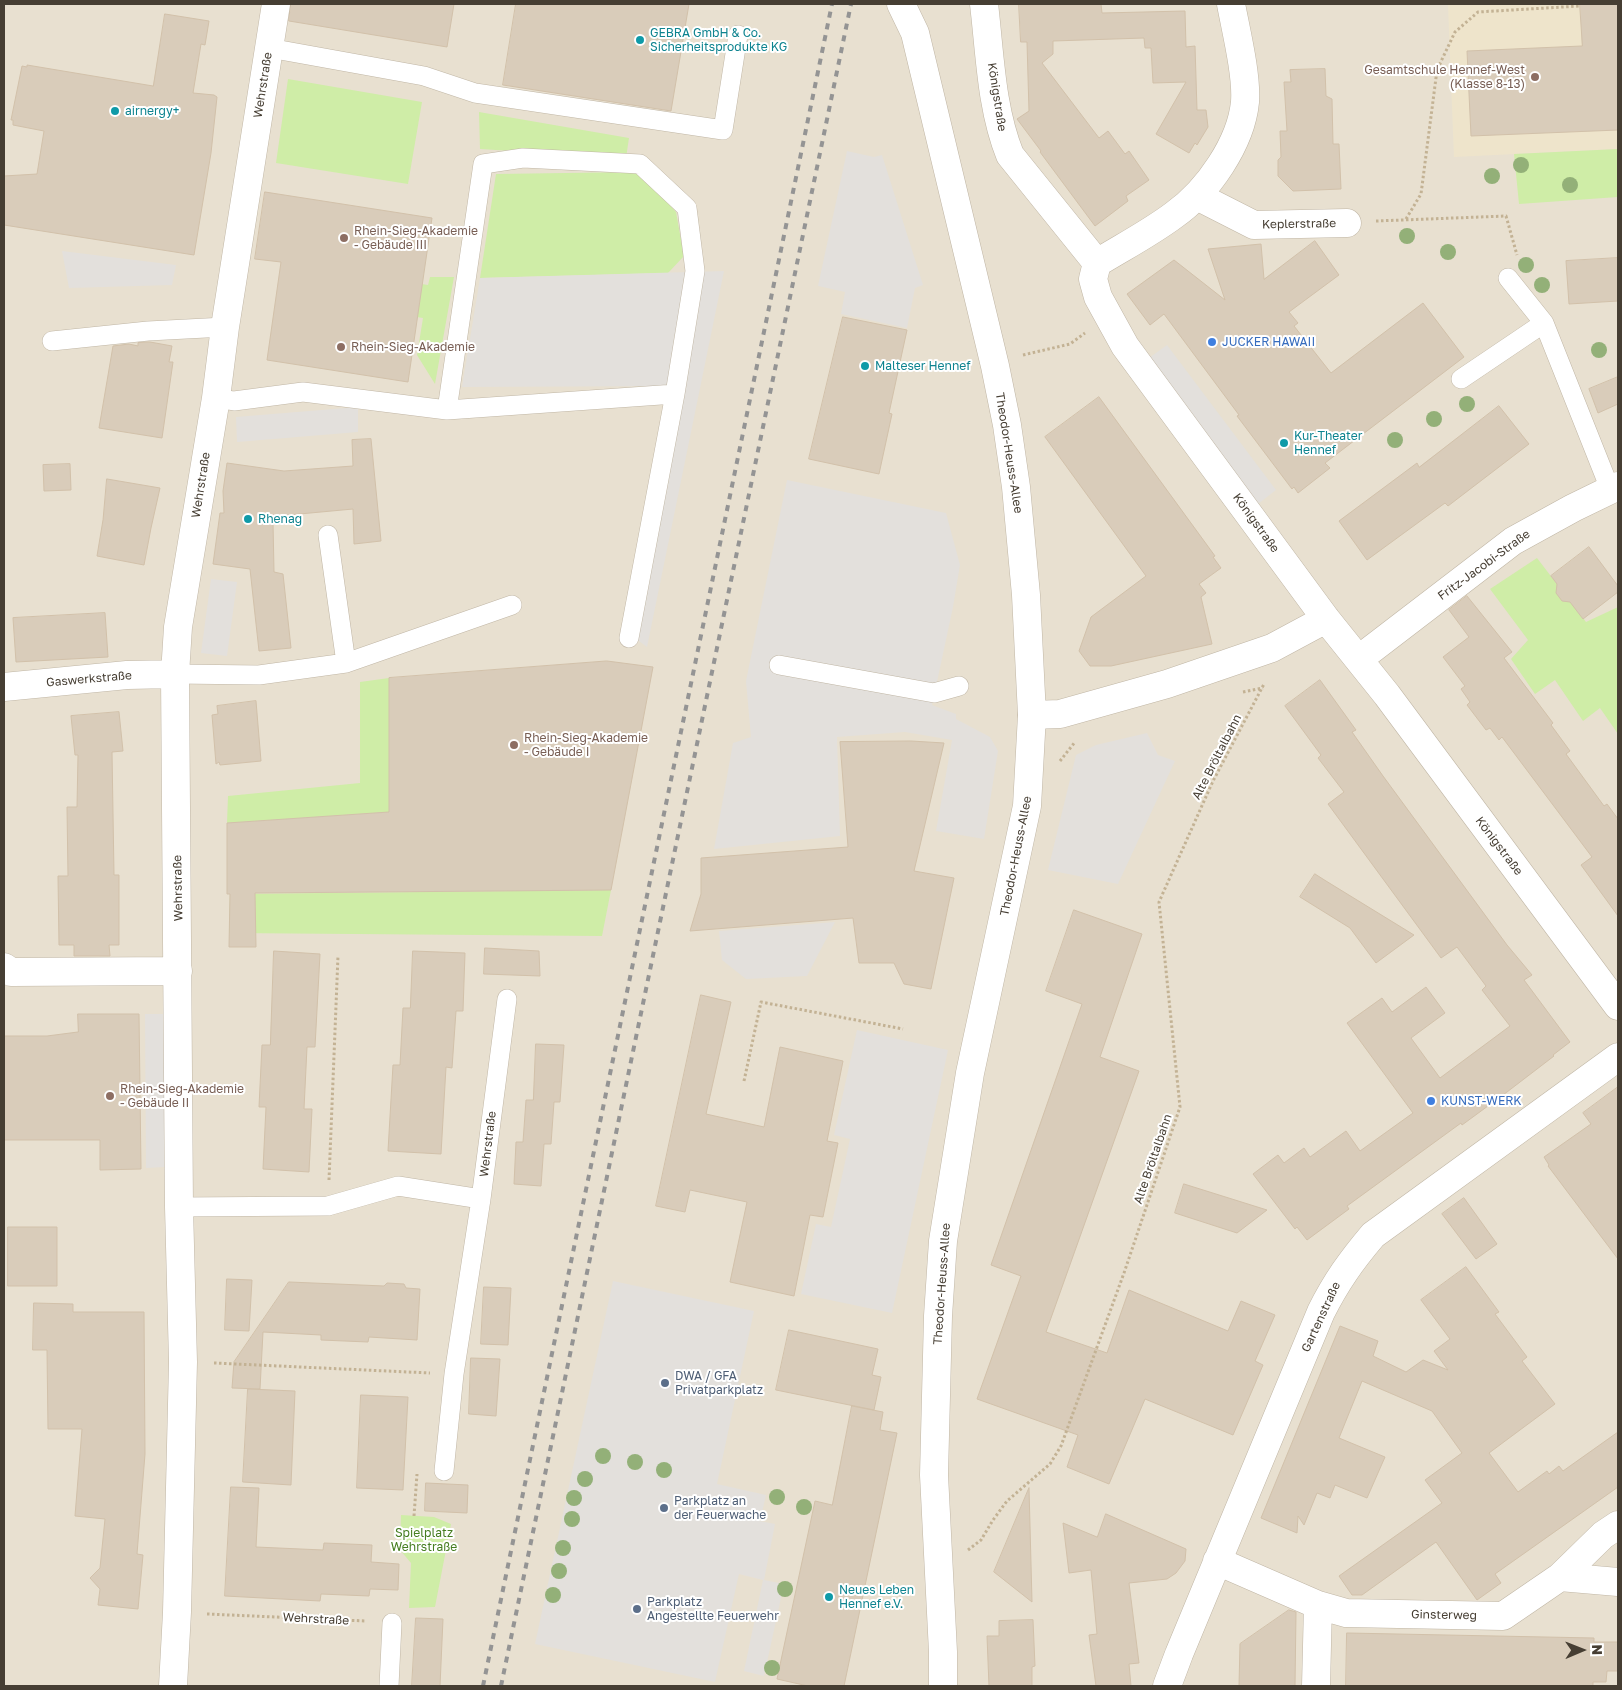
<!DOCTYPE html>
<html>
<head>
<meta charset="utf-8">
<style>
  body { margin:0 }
  #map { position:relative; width:1622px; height:1690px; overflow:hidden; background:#f3eee3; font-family:"Golos Text",sans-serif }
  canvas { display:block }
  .frame { position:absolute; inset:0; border:5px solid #463e33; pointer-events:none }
  .north { position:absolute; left:1557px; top:1625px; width:50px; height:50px; -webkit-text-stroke:4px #fff; paint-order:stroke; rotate:89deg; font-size:14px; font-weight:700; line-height:20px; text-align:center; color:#463e33 }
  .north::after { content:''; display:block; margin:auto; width:18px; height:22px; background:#463e33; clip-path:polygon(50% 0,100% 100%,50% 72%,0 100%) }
</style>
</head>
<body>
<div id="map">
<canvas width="1622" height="1690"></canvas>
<div class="frame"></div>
<div class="north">N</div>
</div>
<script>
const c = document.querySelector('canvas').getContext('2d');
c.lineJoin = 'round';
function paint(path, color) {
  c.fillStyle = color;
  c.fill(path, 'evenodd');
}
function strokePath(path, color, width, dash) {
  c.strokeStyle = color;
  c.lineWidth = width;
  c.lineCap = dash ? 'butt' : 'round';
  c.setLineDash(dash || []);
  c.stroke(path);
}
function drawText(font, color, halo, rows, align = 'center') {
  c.font = font + ' "Golos Text",sans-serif';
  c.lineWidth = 4;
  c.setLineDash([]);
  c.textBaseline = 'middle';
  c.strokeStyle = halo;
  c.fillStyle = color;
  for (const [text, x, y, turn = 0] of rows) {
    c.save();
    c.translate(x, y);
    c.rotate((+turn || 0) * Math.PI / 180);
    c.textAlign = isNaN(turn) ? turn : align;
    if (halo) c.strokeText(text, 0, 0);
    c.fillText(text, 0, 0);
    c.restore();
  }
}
paint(new Path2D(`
  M 4,4 L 1618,4 L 1618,1686 L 4,1686 Z`), '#e8e0d0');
paint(new Path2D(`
  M 1448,4 L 1618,4 L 1618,149 L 1454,157 Z`), '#eee4cb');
paint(new Path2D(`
  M 288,79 L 422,102 L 408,184 L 276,163 Z
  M 479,112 L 629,138 L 626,158 L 480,149 Z
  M 1618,149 L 1618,197 L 1519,204 L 1514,154 Z
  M 635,172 L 654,187 L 676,212 L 684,256 L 668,273 L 480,278 L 496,174 Z
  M 286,263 L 428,285 L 430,277 L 454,277 L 435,384 L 417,355 L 423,318 L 282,296 Z
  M 1537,558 L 1586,622 L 1618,607 L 1618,734 L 1600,708 L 1583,721 L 1555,680 L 1535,694 L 1511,659 L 1528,640 L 1490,589 Z
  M 389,678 L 389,812 L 227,823 L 228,796 L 360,783 L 360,682 Z
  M 611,890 L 602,936 L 229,933 L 230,894 Z
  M 401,1515 L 434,1517 L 451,1524 L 435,1607 L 409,1608 L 411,1563 L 400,1550 Z`), '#cfeda7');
paint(new Path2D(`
  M 847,151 L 874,157 L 882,155 L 923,285 L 915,288 L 907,328 L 841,314 L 845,292 L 818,286 Z
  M 62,251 L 176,265 L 172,285 L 69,288 Z
  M 724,271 L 647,647 L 632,636 L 683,386 L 462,387 L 480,278 Z
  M 1167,345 L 1276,490 L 1258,504 L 1149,358 Z
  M 358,407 L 358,432 L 237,442 L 236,417 Z
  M 787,480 L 946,513 L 960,565 L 953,607 L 932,705 L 956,714 L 956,719 L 990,737 L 998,751 L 984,839 L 936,831 L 952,740 L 905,732 L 837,737 L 840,836 L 714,849 L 733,743 L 751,737 L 746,681 Z
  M 211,579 L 237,582 L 227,656 L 201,653 Z
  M 1147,733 L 1158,755 L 1175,761 L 1118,884 L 1048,870 L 1076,755 L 1096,745 Z
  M 835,922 L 807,976 L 746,979 L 722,960 L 719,931 Z
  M 145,1014 L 164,1014 L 165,1167 L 146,1168 Z
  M 857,1030 L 948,1050 L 892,1313 L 801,1294 L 816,1224 L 831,1227 L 850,1139 L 834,1135 Z
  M 613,1281 L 754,1311 L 717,1484 L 766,1495 L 760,1521 L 775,1524 L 764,1580 L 784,1584 L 764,1676 L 744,1671 L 763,1580 L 739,1574 L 715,1682 L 535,1644 Z`), '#e3e0dc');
const building = new Path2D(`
  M 291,4 L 454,4 L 447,47 L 289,21 Z
  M 516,4 L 689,4 L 671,111 L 503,85 Z
  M 1019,4 L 1101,4 L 1102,13 L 1185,11 L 1186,47 L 1195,46 L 1197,110 L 1206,110 L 1208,127 L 1197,145 L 1195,143 L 1189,153 L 1156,134 L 1186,82 L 1153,83 L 1151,48 L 1145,48 L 1144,38 L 1053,41 L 1053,54 L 1042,63 L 1099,138 L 1108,131 L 1125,154 L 1129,151 L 1149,180 L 1126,196 L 1128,201 L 1095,226 L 1040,152 L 1041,151 L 1017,119 L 1029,111 L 1027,42 L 1021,42 Z
  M 1580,4 L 1618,4 L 1618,130 L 1471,136 L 1467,51 L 1582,46 Z
  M 165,14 L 209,21 L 205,45 L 201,44 L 193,93 L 214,95 L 217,97 L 211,153 L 194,255 L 4,225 L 4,176 L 37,174 L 44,131 L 13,125 L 13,120 L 11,120 L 22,66 L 27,67 L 27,65 L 153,86 Z
  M 1325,69 L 1326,96 L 1332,99 L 1333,144 L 1339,144 L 1341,189 L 1293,191 L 1278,176 L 1278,160 L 1281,157 L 1280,131 L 1287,131 L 1284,82 L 1291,82 L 1290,70 Z
  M 265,192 L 432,218 L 408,382 L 267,360 L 281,262 L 255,259 Z
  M 1315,241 L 1339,275 L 1289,312 L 1298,323 L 1294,326 L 1331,373 L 1423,303 L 1464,357 L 1325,463 L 1330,468 L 1298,493 L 1294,487 L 1292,489 L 1237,416 L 1239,415 L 1164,314 L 1150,325 L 1127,294 L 1174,260 L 1225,300 L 1208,249 L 1261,244 L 1264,279 Z
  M 1618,258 L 1618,301 L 1569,304 L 1566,261 Z
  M 843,317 L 907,330 L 889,413 L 892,414 L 879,474 L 809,459 Z
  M 150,342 L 172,346 L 169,362 L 173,362 L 162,438 L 99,428 L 113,346 L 129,344 L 138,346 L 138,343 Z
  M 1618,377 L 1618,404 L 1598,413 L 1589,389 Z
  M 1099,397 L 1215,556 L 1213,557 L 1221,568 L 1199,584 L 1206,593 L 1201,597 L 1212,644 L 1111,666 L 1090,666 L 1079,651 L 1091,617 L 1146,576 L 1045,437 Z
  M 1499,406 L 1529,444 L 1448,506 L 1445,503 L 1367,560 L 1339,521 L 1417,463 L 1419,467 Z
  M 371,439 L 381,541 L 354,544 L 353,509 L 278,516 L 277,522 L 273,522 L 274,572 L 283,574 L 291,648 L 259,651 L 250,569 L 213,564 L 220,513 L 224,513 L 223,491 L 227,463 L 284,471 L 353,466 L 352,440 Z
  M 70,464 L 71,490 L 44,491 L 43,465 Z
  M 107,479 L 160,488 L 151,528 L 144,565 L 97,556 L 103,520 Z
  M 1589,547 L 1618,586 L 1618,592 L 1583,619 L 1570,602 L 1562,601 L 1556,593 L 1557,584 L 1551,576 Z
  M 1467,596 L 1512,652 L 1504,658 L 1553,723 L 1551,725 L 1570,751 L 1566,754 L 1604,806 L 1607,804 L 1618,819 L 1618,916 L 1581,865 L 1592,857 L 1502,737 L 1499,740 L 1490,728 L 1486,730 L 1467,705 L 1470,702 L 1461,689 L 1465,686 L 1443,657 L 1469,637 L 1449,610 Z
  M 105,613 L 108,657 L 16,662 L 13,618 Z
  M 607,661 L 653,667 L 611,890 L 255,893 L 256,947 L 229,947 L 230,894 L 227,894 L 227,823 L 389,812 L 389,678 Z
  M 1320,680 L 1356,730 L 1352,732 L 1383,776 L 1507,945 L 1532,975 L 1524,980 L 1570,1042 L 1553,1055 L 1554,1056 L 1507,1092 L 1462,1125 L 1461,1123 L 1347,1206 L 1349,1209 L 1307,1240 L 1297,1227 L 1295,1229 L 1253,1174 L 1278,1155 L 1284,1163 L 1304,1148 L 1310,1157 L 1346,1131 L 1360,1151 L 1413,1113 L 1347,1023 L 1382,998 L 1392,1012 L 1426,987 L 1445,1013 L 1411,1038 L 1440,1078 L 1510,1026 L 1482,990 L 1486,986 L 1457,947 L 1441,958 L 1328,804 L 1344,792 L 1318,758 L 1321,755 L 1285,706 Z
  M 256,701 L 261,761 L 220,765 L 219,762 L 216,764 L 212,715 L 218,714 L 217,706 Z
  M 119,712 L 123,751 L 112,752 L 114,875 L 119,875 L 119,945 L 109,945 L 110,956 L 74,956 L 74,945 L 59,945 L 58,876 L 68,876 L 67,807 L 77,807 L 78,755 L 75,755 L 71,716 Z
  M 911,741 L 944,743 L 914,871 L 954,878 L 931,989 L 904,984 L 894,963 L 859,963 L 853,918 L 690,931 L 701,894 L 701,858 L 848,847 L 840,742 Z
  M 1315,874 L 1326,881 L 1414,935 L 1376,963 L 1350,928 L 1300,897 Z
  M 1074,910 L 1142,934 L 1100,1057 L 1139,1071 L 1046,1332 L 1107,1353 L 1129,1290 L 1228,1331 L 1241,1301 L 1275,1315 L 1255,1361 L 1263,1365 L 1233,1435 L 1145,1399 L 1109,1484 L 1067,1467 L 1078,1435 L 977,1399 L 1021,1276 L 991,1265 L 1082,1004 L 1046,991 Z
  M 485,948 L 539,951 L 540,976 L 484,974 Z
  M 274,951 L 320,954 L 315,1047 L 307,1047 L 304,1109 L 312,1109 L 309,1172 L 263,1169 L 266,1107 L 259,1107 L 262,1045 L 270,1045 Z
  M 413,951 L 465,953 L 463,1011 L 456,1011 L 452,1068 L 446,1067 L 441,1154 L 388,1151 L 393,1065 L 400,1065 L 403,1008 L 410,1008 Z
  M 701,995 L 731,1002 L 706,1114 L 764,1127 L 780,1047 L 843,1061 L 827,1141 L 838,1143 L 823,1217 L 810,1215 L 794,1296 L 730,1282 L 747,1202 L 690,1190 L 685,1212 L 656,1206 Z
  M 78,1014 L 139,1014 L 141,1169 L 100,1170 L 100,1140 L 4,1140 L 4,1036 L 47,1036 L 78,1032 Z
  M 536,1044 L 564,1045 L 560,1102 L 554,1102 L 551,1144 L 544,1144 L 541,1186 L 514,1184 L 516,1142 L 523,1142 L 526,1100 L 533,1100 Z
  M 1618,1087 L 1618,1259 L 1548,1166 L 1549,1165 L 1544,1157 L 1591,1124 L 1583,1113 Z
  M 1184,1184 L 1267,1210 L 1237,1233 L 1175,1213 Z
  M 1464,1198 L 1497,1244 L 1476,1259 L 1442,1214 Z
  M 8,1227 L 57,1227 L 57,1286 L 8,1286 Z
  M 1466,1267 L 1499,1312 L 1495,1314 L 1527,1357 L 1522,1361 L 1555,1404 L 1489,1453 L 1518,1492 L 1547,1471 L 1549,1474 L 1559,1466 L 1563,1471 L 1618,1432 L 1618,1487 L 1495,1574 L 1501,1583 L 1477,1600 L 1436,1542 L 1362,1595 L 1352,1595 L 1339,1576 L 1442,1503 L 1425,1480 L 1462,1453 L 1432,1411 L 1362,1381 L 1339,1438 L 1385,1457 L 1367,1498 L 1335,1485 L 1330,1498 L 1317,1493 L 1304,1525 L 1298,1516 L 1297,1533 L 1261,1518 L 1340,1326 L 1378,1341 L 1373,1356 L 1406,1372 L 1423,1360 L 1448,1370 L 1434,1351 L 1450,1339 L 1421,1300 Z
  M 227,1279 L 252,1280 L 249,1331 L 225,1330 Z
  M 289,1282 L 384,1286 L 387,1283 L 404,1284 L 406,1288 L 420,1289 L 417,1340 L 369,1337 L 368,1342 L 321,1340 L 321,1335 L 263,1332 L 260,1389 L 232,1388 L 234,1362 Z
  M 484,1287 L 511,1288 L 508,1345 L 481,1344 Z
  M 34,1303 L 73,1304 L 73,1312 L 144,1312 L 145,1454 L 137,1554 L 143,1555 L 138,1609 L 98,1605 L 100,1589 L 90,1578 L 100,1568 L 105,1519 L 75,1516 L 82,1429 L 48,1429 L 47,1350 L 33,1350 Z
  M 789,1330 L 878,1349 L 872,1375 L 881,1377 L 874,1410 L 776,1390 Z
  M 471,1358 L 500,1359 L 496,1416 L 469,1414 Z
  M 248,1389 L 295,1391 L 291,1485 L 243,1482 Z
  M 361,1395 L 408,1397 L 403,1490 L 357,1488 Z
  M 852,1406 L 883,1412 L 880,1430 L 897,1433 L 844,1686 L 808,1686 L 777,1679 L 815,1501 L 832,1505 Z
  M 426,1483 L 468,1485 L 467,1513 L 425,1511 Z
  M 231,1487 L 259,1488 L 256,1547 L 323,1550 L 324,1543 L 372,1545 L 371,1562 L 399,1564 L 398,1590 L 370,1589 L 369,1596 L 321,1594 L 320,1601 L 225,1596 Z
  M 1029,1488 L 1032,1602 L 994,1572 Z
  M 1106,1514 L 1186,1549 L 1185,1561 L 1176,1573 L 1167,1579 L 1129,1583 L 1139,1663 L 1129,1664 L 1131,1686 L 1096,1686 L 1089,1635 L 1097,1634 L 1091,1570 L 1069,1573 L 1063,1523 L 1097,1537 Z
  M 1289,1610 L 1296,1612 L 1295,1686 L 1239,1686 L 1240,1644 Z
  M 416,1618 L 443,1619 L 440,1686 L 412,1686 Z
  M 1033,1620 L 1035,1666 L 1032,1667 L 1032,1686 L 989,1686 L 987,1636 L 999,1636 L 999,1621 Z
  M 1347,1633 L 1594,1638 L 1594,1642 L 1618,1642 L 1618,1671 L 1607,1671 L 1606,1682 L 1593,1682 L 1593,1686 L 1346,1686 Z`);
paint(building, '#d9ccba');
strokePath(building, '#d2c1aa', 1);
const service = new Path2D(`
  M 269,48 L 424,76 L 475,93 L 723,130 L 738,35
  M 1508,278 L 1544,323 L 1610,489
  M 52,341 L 148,331 L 225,327
  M 1461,379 L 1544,323
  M 216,398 L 234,401 L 303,392 L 447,410 L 675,394 L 695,271 L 687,208 L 640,164 L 523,158 L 483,164 L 447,410
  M 629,638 L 675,394
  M 346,663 L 512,605
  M 779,665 L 934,693 L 959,686
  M 175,674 L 259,675 L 346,663 L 328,535
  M 179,1207 L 328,1206 L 398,1186 L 481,1199
  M 444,1471 L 454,1374 L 481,1199 L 507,999
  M 389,1686 L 392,1623`);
const minor = new Path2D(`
  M 984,4 C 990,54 991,108 1010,155 L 1097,263 L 1093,279 L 1098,297 L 1125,346 L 1326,619 L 1387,695 L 1618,1006
  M 1197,196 L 1254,225 L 1347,223
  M 1097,263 C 1123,247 1150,233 1174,215 C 1208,191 1241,143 1245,102 C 1247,75 1236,31 1231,4
  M 1359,659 L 1513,541 L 1573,508 L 1618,486
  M 4,687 L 127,675 L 175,674
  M 1032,715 L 1060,714 L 1167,684 L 1272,648 L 1326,619
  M 4,967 L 11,972 L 178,971
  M 1217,1561 L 1318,1605 L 1346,1613 L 1503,1616 L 1560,1577 L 1618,1582
  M 1560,1577 L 1603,1535 L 1618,1525
  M 173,1686 L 177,1612 L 183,1362 L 179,1207 L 175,674 L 178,627 L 216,398 L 225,327 L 276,4
  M 1167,1686 L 1179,1654 L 1321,1312 C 1336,1282 1351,1261 1373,1235 L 1618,1057
  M 1316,1686 L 1318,1605`);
const tertiary = new Path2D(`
  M 901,4 L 915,33 L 995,366 L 1007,425 L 1016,487 L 1026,595 L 1032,715 L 1027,806 L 970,1073 L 943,1241 L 938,1316 L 934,1475 L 943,1652 L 943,1686`);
strokePath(service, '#c0b6a5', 20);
strokePath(minor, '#c0b6a5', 29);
strokePath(tertiary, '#c0b6a5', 29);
strokePath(new Path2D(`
  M 1406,219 L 1421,194 L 1437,70 L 1455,32 L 1478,12 L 1580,6
  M 1376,221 L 1506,216 L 1517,255
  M 1023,355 L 1070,344 L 1085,333
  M 1243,692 L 1263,688
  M 1060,761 L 1075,742
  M 744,1081 L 761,1002 L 903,1029
  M 329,1180 L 338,956
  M 214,1363 L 430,1373
  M 414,1516 L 417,1474
  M 968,1550 L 981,1540 L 993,1520 L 1007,1501 L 1050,1464 L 1061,1446 L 1124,1273 L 1180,1107 L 1159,902 L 1213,781 L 1264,684
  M 207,1614 L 366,1621`), '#c3b294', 3, [2.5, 2.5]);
strokePath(service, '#fff', 19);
strokePath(minor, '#fff', 28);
strokePath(tertiary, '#fff', 28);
strokePath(new Path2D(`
  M 483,1686 L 832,4
  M 501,1686 L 851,4`), '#949494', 4, [6, 6]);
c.fillStyle = '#93b078';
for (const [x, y] of [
  [1521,165],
  [1492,176],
  [1570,185],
  [1407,236],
  [1448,252],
  [1526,265],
  [1542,285],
  [1599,350],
  [1467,404],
  [1434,419],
  [1395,440],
  [603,1456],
  [635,1462],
  [664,1470],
  [585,1479],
  [777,1497],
  [574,1498],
  [804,1507],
  [572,1519],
  [563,1548],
  [559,1571],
  [785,1589],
  [553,1595],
  [772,1668]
]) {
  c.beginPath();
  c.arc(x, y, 8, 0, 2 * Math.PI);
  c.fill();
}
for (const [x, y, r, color] of [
  [640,40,5,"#0f9aa8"],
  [1535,77,5,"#8d6e63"],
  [115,111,5,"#0f9aa8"],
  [344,238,5,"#8d6e63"],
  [1212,342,5,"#3f7fe0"],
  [341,347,5,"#8d6e63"],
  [865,366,5,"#0f9aa8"],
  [1284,443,5,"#0f9aa8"],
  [248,519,5,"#0f9aa8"],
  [514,745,5,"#8d6e63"],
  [110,1096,5,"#8d6e63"],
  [1431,1101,5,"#3f7fe0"],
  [665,1383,5,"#5c6f8a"],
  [664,1508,5,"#5c6f8a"],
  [829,1597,5,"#0f9aa8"],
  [637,1609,5,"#5c6f8a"]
]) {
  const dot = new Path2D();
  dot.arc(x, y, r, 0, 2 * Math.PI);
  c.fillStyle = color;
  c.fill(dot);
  strokePath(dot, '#fff', 2);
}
drawText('12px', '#0d838f', '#fff', [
  ["GEBRA GmbH & Co.",650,33],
  ["Sicherheitsprodukte KG",650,47],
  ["airnergy+",125,111],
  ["Malteser Hennef",875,366],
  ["Kur-Theater",1294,436],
  ["Hennef",1294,450],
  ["Rhenag",258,519],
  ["Neues Leben",839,1590],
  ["Hennef e.V.",839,1604]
], 'left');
drawText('12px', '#785e54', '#fff', [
  ["Gesamtschule Hennef-West",1525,70,"right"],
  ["(Klasse 8-13)",1525,84,"right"],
  ["Rhein-Sieg-Akademie",354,231],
  ["- Gebäude III",354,245],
  ["Rhein-Sieg-Akademie",351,347],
  ["Rhein-Sieg-Akademie",524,738],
  ["- Gebäude I",524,752],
  ["Rhein-Sieg-Akademie",120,1089],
  ["- Gebäude II",120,1103]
], 'left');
drawText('12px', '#463e33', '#fff', [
  ["Wehrstraße",263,85,-81],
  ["Königstraße",997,97,81],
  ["Keplerstraße",1299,224,-1],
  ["Theodor-Heuss-Allee",1009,453,81],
  ["Wehrstraße",201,485,-81],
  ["Königstraße",1256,523,54],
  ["Fritz-Jacobi-Straße",1484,565,-36],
  ["Gaswerkstraße",89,679,-5],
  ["Alte Bröltalbahn",1217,757,-63],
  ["Königstraße",1499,846,53],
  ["Theodor-Heuss-Allee",1016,856,-79],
  ["Wehrstraße",178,888,-91],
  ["Wehrstraße",488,1144,-83],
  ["Alte Bröltalbahn",1153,1159,-71],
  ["Theodor-Heuss-Allee",942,1284,-86],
  ["Gartenstraße",1321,1317,-65],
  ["Ginsterweg",1444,1615,1],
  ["Wehrstraße",316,1619,3]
]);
drawText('12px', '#366cbe', '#fff', [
  ["JUCKER HAWAII",1222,342],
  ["KUNST-WERK",1441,1101]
], 'left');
drawText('12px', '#4e5e75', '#fff', [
  ["DWA / GFA",675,1376],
  ["Privatparkplatz",675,1390],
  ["Parkplatz an",674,1501],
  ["der Feuerwache",674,1515],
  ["Parkplatz",647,1602],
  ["Angestellte Feuerwehr",647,1616]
], 'left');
drawText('12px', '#457d20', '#fff', [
  ["Spielplatz",424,1533],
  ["Wehrstraße",424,1547]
]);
</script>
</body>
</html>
